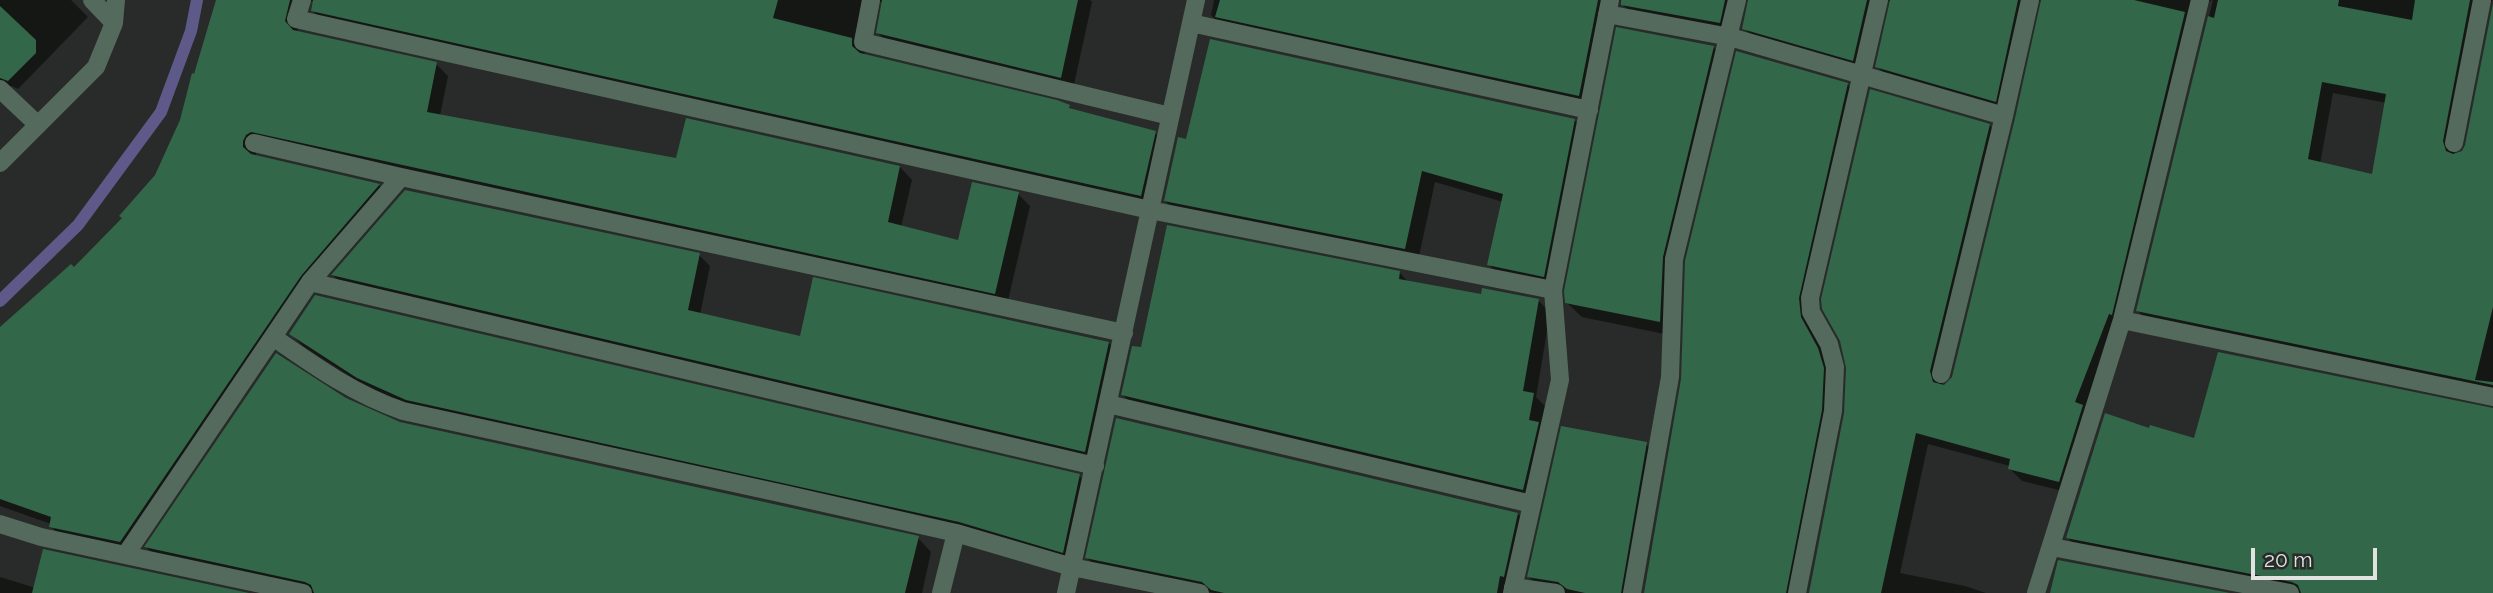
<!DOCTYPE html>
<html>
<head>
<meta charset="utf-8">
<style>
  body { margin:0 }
  #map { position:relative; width:2493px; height:593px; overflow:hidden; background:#282b29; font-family:Raleway,sans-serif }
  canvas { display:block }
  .scale { position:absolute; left:2251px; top:548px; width:126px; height:32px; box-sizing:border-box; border:4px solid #e1e3e1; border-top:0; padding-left:9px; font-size:21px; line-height:24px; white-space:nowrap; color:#e1e3e1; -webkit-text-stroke:5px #282b29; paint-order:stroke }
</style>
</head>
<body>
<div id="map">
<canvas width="2493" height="593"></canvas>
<div class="scale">20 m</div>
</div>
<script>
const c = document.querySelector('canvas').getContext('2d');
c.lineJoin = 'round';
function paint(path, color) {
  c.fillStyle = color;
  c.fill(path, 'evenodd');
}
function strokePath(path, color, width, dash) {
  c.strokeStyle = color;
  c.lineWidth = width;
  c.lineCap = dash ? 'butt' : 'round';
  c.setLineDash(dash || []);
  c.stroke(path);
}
paint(new Path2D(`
  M 0,0 L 71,0 L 88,17 L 18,89 L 12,86 L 1,90 L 0,92 Z
  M 218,0 L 1090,0 L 1092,2 L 1073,89 L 890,45 L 878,33 L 883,1 L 875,4 L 872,10 L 864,56 L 1069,107 L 1073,111 L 1155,133 L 1167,145 L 1153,208 L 325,22 L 312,10 L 314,1 L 311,1 L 303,8 L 297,32 L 436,64 L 448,76 L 440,116 L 678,161 L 900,167 L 912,180 L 901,227 L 960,242 L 1018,194 L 1030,206 L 1007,305 L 258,147 L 255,157 L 379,185 L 391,197 L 313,288 L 133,554 L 63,539 L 51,526 L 51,524 L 0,506 L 0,329 L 74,270 L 124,218 L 157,176 L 182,121 Z
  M 1214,0 L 1619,0 L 1610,10 L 1591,107 L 1223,27 L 1211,15 Z
  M 1619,0 L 1747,0 L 1740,4 L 1731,34 L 1634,16 L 1622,4 L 1623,1 Z
  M 1749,0 L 2493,0 L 2482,9 L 2454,156 L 2463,152 L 2467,146 L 2493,12 L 2493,394 L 2150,323 L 2138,311 L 2213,0 L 2204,3 L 2071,493 L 2022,481 L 2010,469 L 2010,466 L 1928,444 L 1900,573 L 1965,586 L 1986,593 L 1810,593 L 1989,125 L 2001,137 L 1942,386 L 1944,387 L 1954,378 L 2043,0 L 2038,1 L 2007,112 L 1889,78 L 1877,66 L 1892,0 L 1887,1 L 1865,71 L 1756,40 L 1744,28 ZM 2333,93 L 2387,103 L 2374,176 L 2320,164 Z
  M 1713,47 L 1728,61 L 1676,272 L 1674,336 L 1582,317 L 1567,303 Z
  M 1847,84 L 1859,96 L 1810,309 L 1835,381 L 1799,593 L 1645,593 Z
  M 1574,120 L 1587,133 L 1556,288 L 1502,278 L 1489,265 L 1503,202 L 1435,182 L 1418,261 L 1178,213 L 1165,201 L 1187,141 Z
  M 699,255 L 710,266 L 700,315 L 801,338 L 1109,343 L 1120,354 L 1096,462 L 344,286 L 333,275 Z
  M 1400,273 L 1409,283 L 1482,296 L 1538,300 L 1550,313 L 1536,397 L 1545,406 L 1535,501 L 1135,407 L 1123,395 L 1142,349 Z
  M 291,334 L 1079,476 L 1092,488 L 1075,563 L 420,411 L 371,390 L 303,346 Z
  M 346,400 L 400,424 L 918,538 L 931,552 L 922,593 L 311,593 L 160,561 L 146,547 Z
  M 2493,409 L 2493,593 L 2302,593 L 2079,549 L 2068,538 L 2151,430 L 2195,440 Z
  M 1646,444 L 1658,456 L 1634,593 L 1565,593 L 1541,589 L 1529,577 Z
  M 1518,514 L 1529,526 L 1514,593 L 1215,593 L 1099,569 L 1087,558 Z
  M 0,577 L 36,588 L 240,593 L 0,593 Z`), '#0007');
strokePath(new Path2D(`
  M 0,301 L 78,225 L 161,112 L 191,31 L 197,0`), '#5d5a89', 12);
paint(new Path2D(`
  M 216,0 L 290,0 L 285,21 L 293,30 L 437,62 L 427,112 L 676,158 L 686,118 L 900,166 L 888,222 L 958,240 L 972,182 L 1019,192 L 995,294 L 251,132 L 246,135 L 243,141 L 243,147 L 251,154 L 380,184 L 301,276 L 120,542 L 49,527 L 51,517 L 0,499 L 0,327 L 71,264 L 74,267 L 122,218 L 119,216 L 155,175 L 180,120 L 192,73 L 194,74 Z
  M 313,0 L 778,0 L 773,18 L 852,38 L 852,46 L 860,53 L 1057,100 L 1070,105 L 1069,108 L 1156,131 L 1141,196 L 311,11 Z
  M 882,0 L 1078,0 L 1061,78 L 876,33 Z
  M 1220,0 L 1598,0 L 1579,96 L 1215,17 Z
  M 1621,0 L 1725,0 L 1720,23 L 1621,5 Z
  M 1748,0 L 1867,0 L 1853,61 L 1742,29 Z
  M 1890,0 L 2018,0 L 1996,102 L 1875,67 Z
  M 2041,0 L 2134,0 L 2185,12 L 2112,315 L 2109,314 L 2075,402 L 2083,405 L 2059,482 L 2008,469 L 2010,459 L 1916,433 L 1881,593 L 1809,593 L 1844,413 L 1846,368 L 1840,341 L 1822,309 L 1821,299 L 1870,89 L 1990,124 L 1930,371 L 1933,382 L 1944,385 L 1952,377 L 2015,118 Z
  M 2218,0 L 2339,0 L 2338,6 L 2412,20 L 2415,0 L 2470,0 L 2443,141 L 2446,151 L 2453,154 L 2462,151 L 2465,145 L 2493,3 L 2493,307 L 2475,380 L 2493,382 L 2493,385 L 2136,311 L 2208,16 L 2214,18 ZM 2322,82 L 2386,94 L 2372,174 L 2308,159 Z
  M 0,6 L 36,40 L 36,53 L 8,81 L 0,78 Z
  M 1616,27 L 1714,46 L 1663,257 L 1660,322 L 1565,303 L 1564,291 Z
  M 1210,39 L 1575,119 L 1544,277 L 1487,265 L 1503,194 L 1422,171 L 1405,249 L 1164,201 L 1178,137 L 1186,139 Z
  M 1736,51 L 1848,83 L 1799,298 L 1801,317 L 1818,348 L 1824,368 L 1822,410 L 1786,593 L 1644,593 L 1681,379 L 1685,261 Z
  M 405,190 L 700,253 L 688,310 L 800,336 L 813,277 L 1109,342 L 1085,452 L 331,275 Z
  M 1167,225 L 1400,271 L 1399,279 L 1481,294 L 1482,288 L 1539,299 L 1523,391 L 1534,393 L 1529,420 L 1539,422 L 1523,490 L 1121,395 L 1132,346 L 1141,347 Z
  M 315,295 L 1080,474 L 1063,553 L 959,522 L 406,400 L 357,378 L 289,334 Z
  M 2218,352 L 2493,408 L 2493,593 L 2301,593 L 2298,585 L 2292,582 L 2066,538 L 2105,413 L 2149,428 L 2150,425 L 2194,438 Z
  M 276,353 L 346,398 L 400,422 L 919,536 L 905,593 L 314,593 L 311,585 L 305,582 L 144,547 Z
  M 1116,418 L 1518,513 L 1504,577 L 1500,576 L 1497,593 L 1224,593 L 1211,590 L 1202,582 L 1085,558 Z
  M 1561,426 L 1647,442 L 1621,593 L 1585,593 L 1567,589 L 1558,582 L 1527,577 Z
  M 43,549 L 249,593 L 32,593 Z
  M 2058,560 L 2230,593 L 2050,593 Z`), '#33674a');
strokePath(new Path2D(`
  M 92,0 L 114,23
  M 302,0 L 296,19 L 1150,210 L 1553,290
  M 871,0 L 863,42 L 1170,116
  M 1607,14 L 1730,37 L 2004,116 L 2030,0
  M 1191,23 L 1589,110
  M 0,89 L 38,125
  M 254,143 L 401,177 L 1124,333
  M 2454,143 L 2482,0
  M 0,163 L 96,67 L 114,23 L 116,0
  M 310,282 L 1095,466
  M 2122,320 L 2493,397
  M 273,337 C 316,367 354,394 403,411 L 784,494 L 956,533 L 1072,567 L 1200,593
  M 1941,374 L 2004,116
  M 1108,404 L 1532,504
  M 0,524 L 41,537 L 303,593
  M 2052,547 L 2290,593
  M 126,554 L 310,282 L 401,177
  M 1513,587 L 1556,593
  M 941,593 L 956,533
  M 1066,593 L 1196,0
  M 1512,593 L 1560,380 L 1553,290 L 1610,0
  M 1632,593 L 1670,377 L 1674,259 L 1737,0
  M 1797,593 L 1833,411 L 1835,367 L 1829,344 L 1811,312 L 1810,298 L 1879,0
  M 2036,593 L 2122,320 L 2200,0`), '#546a5c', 18);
</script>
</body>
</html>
